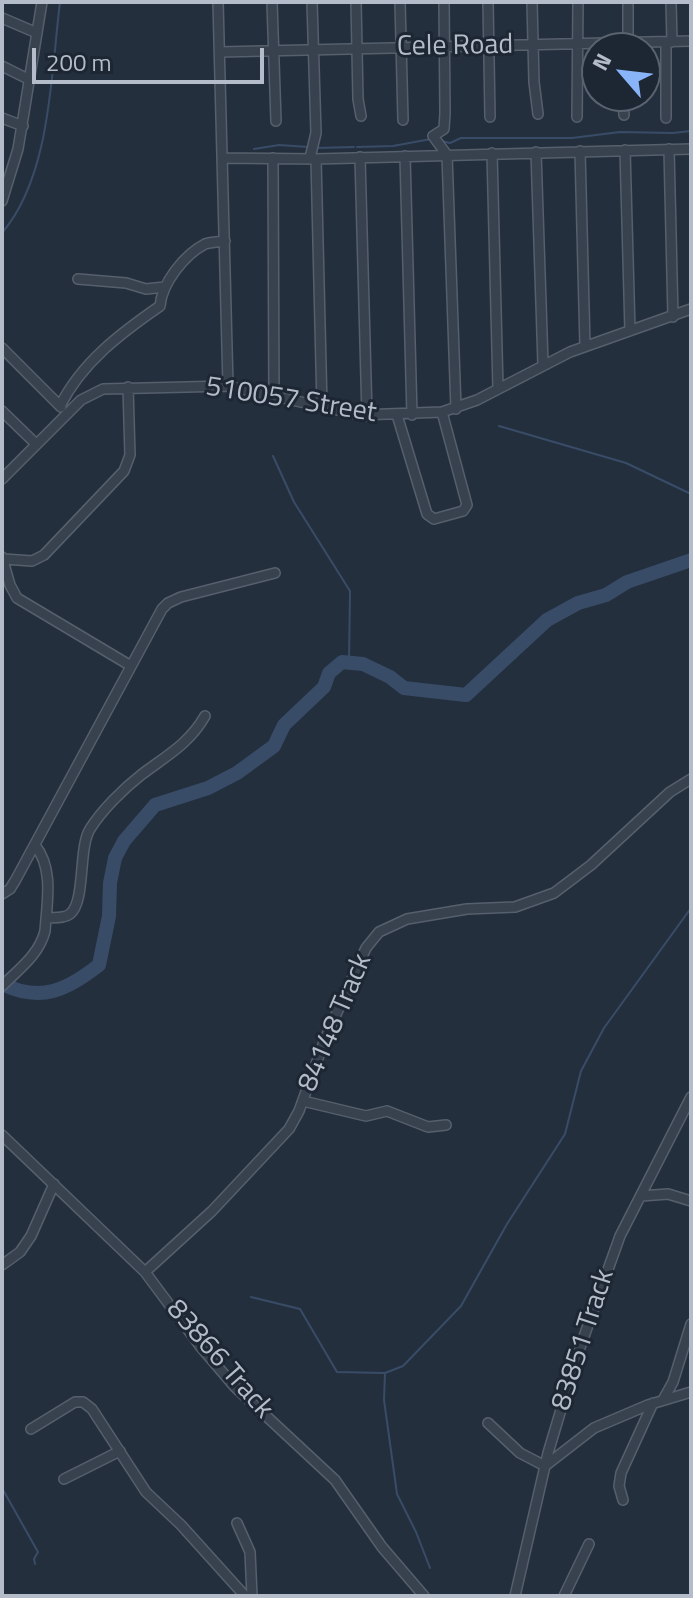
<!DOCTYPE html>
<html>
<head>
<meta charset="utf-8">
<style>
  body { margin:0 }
  #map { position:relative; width:693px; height:1598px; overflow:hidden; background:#242f3e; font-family:"Titillium Web",sans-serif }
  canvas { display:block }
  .frame { position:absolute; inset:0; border:4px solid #b4bcc9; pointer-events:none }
  .north { position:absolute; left:581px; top:32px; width:80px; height:80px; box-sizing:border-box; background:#1d2633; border:2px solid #59626f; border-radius:50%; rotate:298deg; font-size:22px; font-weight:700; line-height:32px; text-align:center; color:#b4bcc9 }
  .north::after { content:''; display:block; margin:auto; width:28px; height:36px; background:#8ab4f8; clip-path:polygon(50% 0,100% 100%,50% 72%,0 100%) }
  .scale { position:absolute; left:32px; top:48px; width:232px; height:36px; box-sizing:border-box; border:4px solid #b4bcc9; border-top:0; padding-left:10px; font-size:24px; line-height:28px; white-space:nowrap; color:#b4bcc9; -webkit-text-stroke:6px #1d2633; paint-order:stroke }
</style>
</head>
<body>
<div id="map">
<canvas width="693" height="1598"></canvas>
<div class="frame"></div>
<div class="north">N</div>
<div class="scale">200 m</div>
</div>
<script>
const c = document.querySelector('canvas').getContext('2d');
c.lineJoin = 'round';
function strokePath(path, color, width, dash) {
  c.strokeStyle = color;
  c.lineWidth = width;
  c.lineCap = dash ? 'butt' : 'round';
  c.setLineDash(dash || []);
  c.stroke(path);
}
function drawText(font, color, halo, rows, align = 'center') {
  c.font = font + ' "Titillium Web",sans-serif';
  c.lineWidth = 6;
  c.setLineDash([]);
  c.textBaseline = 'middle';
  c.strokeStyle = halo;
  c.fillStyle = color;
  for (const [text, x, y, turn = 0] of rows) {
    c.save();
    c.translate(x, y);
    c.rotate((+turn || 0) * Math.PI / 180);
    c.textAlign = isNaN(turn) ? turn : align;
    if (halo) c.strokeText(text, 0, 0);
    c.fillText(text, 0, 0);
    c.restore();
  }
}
strokePath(new Path2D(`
  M 441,141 L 450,143 L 461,138 L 572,138 L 620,132 L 673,133 L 691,131
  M 357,147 L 393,146 L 431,139
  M 315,148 L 354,147
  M 254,149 L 279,145 L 308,147
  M 2,233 C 51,176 51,73 60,2
  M 499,426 L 626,463 L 691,494
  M 273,456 L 294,502 L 350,591 L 349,663
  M 251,1297 L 300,1309 L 337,1372 L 385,1373 L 403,1366 L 461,1306 L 507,1224 L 565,1134 L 581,1071 L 604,1028 L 691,908
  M 385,1373 L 384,1400 L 397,1494 L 416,1532 L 430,1568
  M 2,1488 L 38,1552 L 34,1559 L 35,1564`), '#394c67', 2);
strokePath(new Path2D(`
  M 2,984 C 41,1003 67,990 99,965 L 109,916 L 110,883 L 115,858 L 124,841 L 155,805 L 208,788 L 237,773 L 274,746 L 284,725 L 324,687 L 329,673 L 342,662 L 363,664 L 390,677 L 404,688 L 466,695 L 547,620 L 578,603 L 606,595 L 627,582 L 691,560`), '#394c67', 14);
const minor = new Path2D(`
  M 218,2 L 228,386
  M 272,2 L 276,121
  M 356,2 L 358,99 L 361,116
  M 400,2 L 403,120
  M 444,2 L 445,113 L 444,129 L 433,136 L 447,155 L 456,409
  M 488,2 L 490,117
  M 532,2 L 534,82 L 538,114
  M 628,2 L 628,42
  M 671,2 L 672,42
  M 2,18 L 37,33
  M 220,52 L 691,41
  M 2,66 L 30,80
  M 623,96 L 624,115
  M 577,117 L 578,2
  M 2,118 L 23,126
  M 666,118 L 666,42
  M 669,149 L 673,317
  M 625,150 L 630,331
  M 580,151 L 585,346
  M 536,152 L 543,364
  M 492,153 L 498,389
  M 405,156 L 412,415
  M 360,157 L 367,416
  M 223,158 L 316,159 L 691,149
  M 273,158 L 274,396
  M 310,158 L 316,133 L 312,2
  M 316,159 L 322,407
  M 2,201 L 18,149 L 42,2
  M 78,279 L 126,283 L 146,289 L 165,287
  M 2,348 L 61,407
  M 60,406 C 82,362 121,333 160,306 C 162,283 184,255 205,244 C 211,242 218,242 225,241
  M 2,411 L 36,444
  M 397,415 L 427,514 L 434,519 L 463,511 L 467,505 L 442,412
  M 2,479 L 81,400 L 103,389 L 228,386 L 360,415 L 442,412 L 477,400 L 570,352 L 691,309
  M 2,557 L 10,585 L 17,598 L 131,666
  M 4,559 L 32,561 L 44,555 L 124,471 L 130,455 L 128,387
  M 2,894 L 10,889 L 15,881 L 162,609 L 168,603 L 181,597 L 275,573
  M 46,918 C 53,917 64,919 70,914 C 86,901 78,848 90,829 C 102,810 123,789 141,775 C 166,756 189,744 205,716
  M 2,986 C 19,969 39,955 45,931 C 47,902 54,869 35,845
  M 303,1101 L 366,1116 L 387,1111 L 428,1127 L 446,1125
  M 2,1135 L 145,1272 L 200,1346 L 235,1387 L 335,1480 L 382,1547 L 424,1596
  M 641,1196 L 668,1194 L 691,1201
  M 2,1265 L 20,1252 L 31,1236 L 54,1184
  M 145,1272 L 212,1211 L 289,1129 L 299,1111 L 325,1039 L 366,948 L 379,932 L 407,919 L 467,909 L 515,907 L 554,893 L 591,865 L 670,792 L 691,779
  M 663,1400 L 673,1382 L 691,1324
  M 488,1423 L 520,1453 L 545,1466 L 594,1428 L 648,1405 L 691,1392
  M 31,1429 L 75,1402 L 83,1402 L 92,1409 L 146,1492 L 181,1525 L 245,1596
  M 64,1479 L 120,1451
  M 623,1500 L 619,1486 L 621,1473 L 653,1403
  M 237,1523 L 250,1552 L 252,1596
  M 515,1596 L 548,1453 L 577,1356 L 620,1236 L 691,1097
  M 564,1596 L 589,1544`);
strokePath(minor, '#565f6c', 12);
strokePath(minor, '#38414e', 9);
drawText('28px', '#b4bcc9', '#1d2633', [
  ["Cele Road",455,47,-1],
  ["510057 Street",291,401,9],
  ["84148 Track",336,1023,-67],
  ["83851 Track",584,1340,-72],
  ["83866 Track",219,1360,49]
]);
</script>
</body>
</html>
